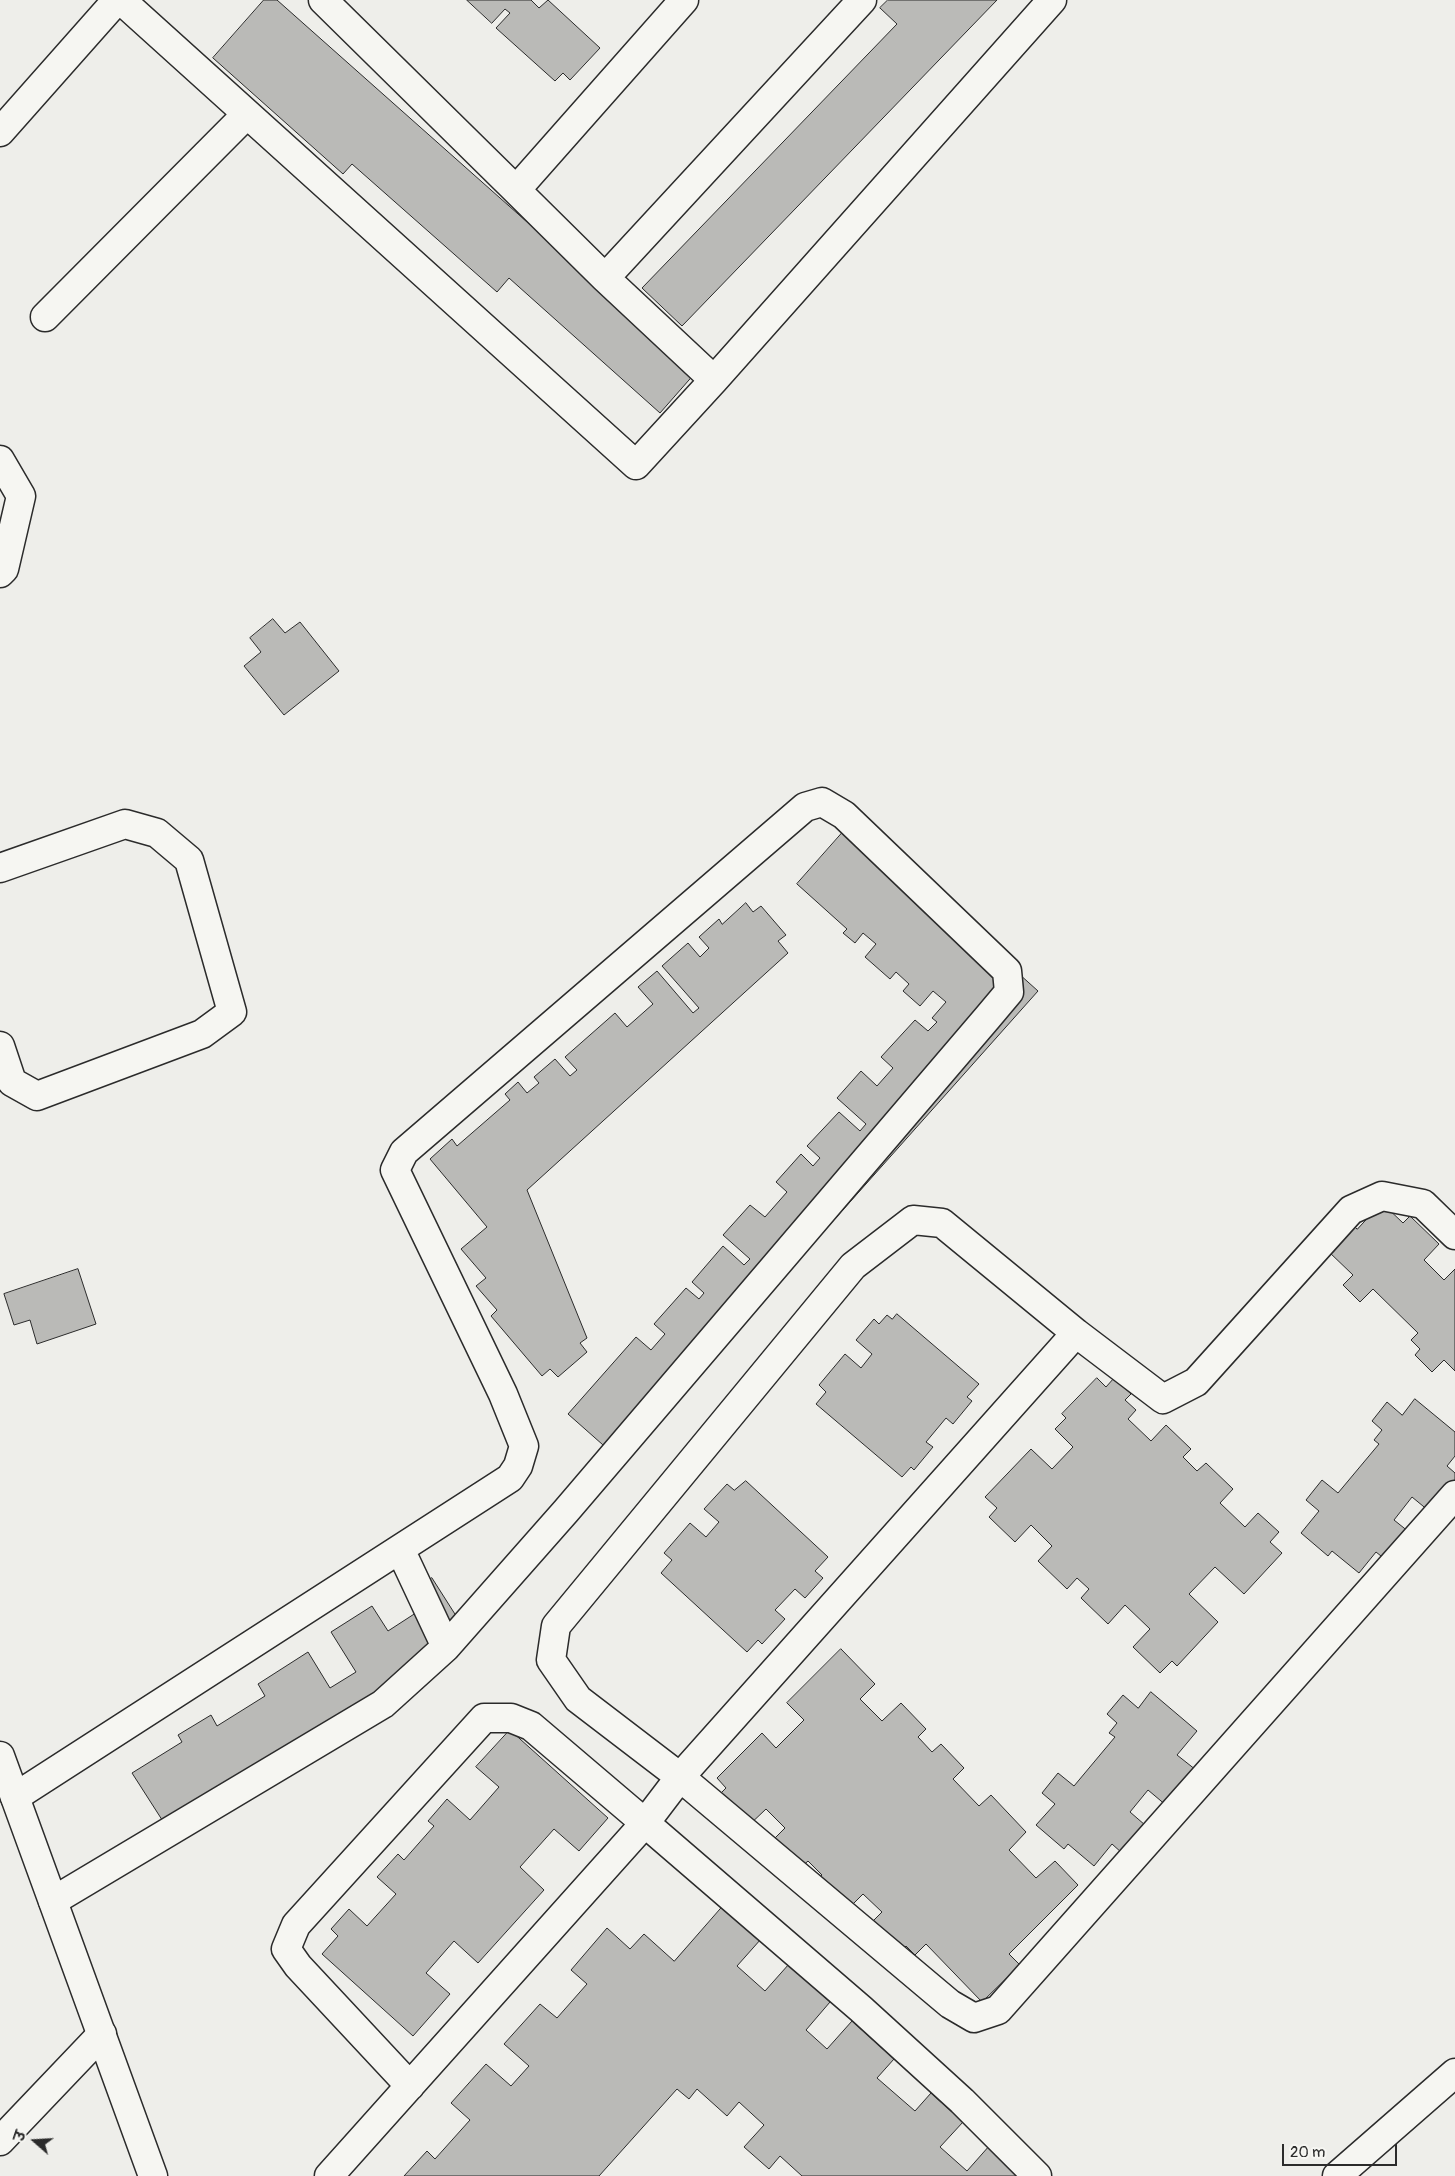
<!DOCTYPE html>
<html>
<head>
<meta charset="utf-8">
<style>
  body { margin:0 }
  #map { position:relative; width:1455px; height:2176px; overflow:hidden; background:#eeeeea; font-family:Pangolin,"Playpen Sans Deva",sans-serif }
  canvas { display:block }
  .north { position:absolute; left:10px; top:2116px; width:50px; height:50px; -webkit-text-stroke:4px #f6f6f2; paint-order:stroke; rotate:289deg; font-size:14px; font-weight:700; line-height:20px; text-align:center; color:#2b2b2b }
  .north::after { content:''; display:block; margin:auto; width:18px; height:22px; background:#2b2b2b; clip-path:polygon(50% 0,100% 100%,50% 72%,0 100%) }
  .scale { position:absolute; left:1282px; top:2144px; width:115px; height:22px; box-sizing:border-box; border:2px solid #2b2b2b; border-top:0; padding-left:6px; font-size:15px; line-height:18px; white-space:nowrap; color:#2b2b2b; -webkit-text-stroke:4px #f6f6f2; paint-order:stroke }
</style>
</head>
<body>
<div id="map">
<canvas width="1455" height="2176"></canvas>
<div class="north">उ</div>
<div class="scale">20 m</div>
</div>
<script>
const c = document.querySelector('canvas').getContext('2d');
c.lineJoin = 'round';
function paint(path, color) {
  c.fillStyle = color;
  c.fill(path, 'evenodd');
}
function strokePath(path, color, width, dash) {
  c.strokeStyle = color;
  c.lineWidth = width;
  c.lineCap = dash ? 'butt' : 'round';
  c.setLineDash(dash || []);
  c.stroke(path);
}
const building = new Path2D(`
  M 264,0 L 277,0 L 696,372 L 660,413 L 509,278 L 497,292 L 352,164 L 343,174 L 213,58 Z
  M 467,0 L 531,0 L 539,8 L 548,0 L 600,48 L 570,80 L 563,73 L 555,81 L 496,28 L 510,13 L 505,9 L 492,23 Z
  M 888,0 L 997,0 L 682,326 L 642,288 L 897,24 L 880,8 Z
  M 273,619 L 285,633 L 300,622 L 339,671 L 284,715 L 244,666 L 261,652 L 250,638 Z
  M 851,823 L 1038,991 L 620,1460 L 568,1414 L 636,1337 L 651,1350 L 665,1334 L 654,1324 L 686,1288 L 699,1299 L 704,1293 L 692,1282 L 723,1246 L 744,1265 L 750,1259 L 723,1235 L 750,1205 L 765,1217 L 787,1192 L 776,1182 L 801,1154 L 813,1166 L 820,1158 L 807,1146 L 839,1112 L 860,1131 L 866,1124 L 837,1098 L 861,1071 L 877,1086 L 893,1068 L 881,1057 L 915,1020 L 928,1031 L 937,1022 L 932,1018 L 946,1002 L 933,991 L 920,1006 L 903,991 L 909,984 L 896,972 L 890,979 L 865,957 L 876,944 L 863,933 L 855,943 L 843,933 L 847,929 L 797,884 Z
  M 746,903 L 753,912 L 761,906 L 786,935 L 778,941 L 788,953 L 527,1190 L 587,1338 L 580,1343 L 587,1352 L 558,1377 L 550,1369 L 542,1376 L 491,1316 L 497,1310 L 476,1286 L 486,1278 L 461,1249 L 487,1227 L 430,1159 L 452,1139 L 457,1146 L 510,1100 L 505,1094 L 518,1082 L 527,1093 L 539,1083 L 534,1077 L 555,1059 L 570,1076 L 577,1070 L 565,1057 L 615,1013 L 627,1027 L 653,1004 L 638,987 L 657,971 L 693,1013 L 699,1008 L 662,966 L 688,943 L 700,957 L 709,948 L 699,937 L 719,919 L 722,924 Z
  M 1382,1203 L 1403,1223 L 1410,1216 L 1439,1244 L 1424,1260 L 1444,1280 L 1455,1269 L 1455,1371 L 1444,1360 L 1432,1372 L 1415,1355 L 1420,1349 L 1411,1340 L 1418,1333 L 1373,1289 L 1360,1302 L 1343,1285 L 1353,1275 L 1328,1251 L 1353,1225 L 1357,1229 Z
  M 78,1269 L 96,1324 L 37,1344 L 30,1320 L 14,1325 L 4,1294 Z
  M 897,1314 L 979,1384 L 967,1397 L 972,1401 L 953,1424 L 946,1418 L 926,1442 L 933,1447 L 914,1470 L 911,1467 L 902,1477 L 816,1404 L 826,1392 L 819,1385 L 845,1354 L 861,1368 L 872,1354 L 856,1340 L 874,1319 L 879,1324 L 887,1315 L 892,1319 Z
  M 1097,1378 L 1106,1387 L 1114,1378 L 1131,1394 L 1125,1400 L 1136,1410 L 1128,1419 L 1151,1441 L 1166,1425 L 1191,1449 L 1183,1457 L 1197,1471 L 1206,1463 L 1233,1489 L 1220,1503 L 1245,1527 L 1258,1513 L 1279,1532 L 1270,1542 L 1282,1553 L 1244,1594 L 1215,1567 L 1189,1594 L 1218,1622 L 1177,1666 L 1172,1661 L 1160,1673 L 1133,1647 L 1150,1629 L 1125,1605 L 1108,1624 L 1081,1598 L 1089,1589 L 1077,1578 L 1067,1589 L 1038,1561 L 1052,1546 L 1031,1525 L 1015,1542 L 989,1517 L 997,1508 L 985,1497 L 1031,1449 L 1052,1469 L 1073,1447 L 1055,1429 L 1066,1418 L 1062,1414 Z
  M 1415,1399 L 1455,1432 L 1455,1456 L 1447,1466 L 1455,1473 L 1455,1480 L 1429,1511 L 1412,1497 L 1394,1520 L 1409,1532 L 1386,1560 L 1376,1552 L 1359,1573 L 1332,1551 L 1328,1556 L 1301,1533 L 1319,1511 L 1306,1500 L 1322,1480 L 1338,1493 L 1379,1444 L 1374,1440 L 1382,1430 L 1372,1421 L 1387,1402 L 1402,1415 Z
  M 746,1481 L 828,1557 L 815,1571 L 823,1578 L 805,1598 L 795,1589 L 775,1610 L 785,1619 L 762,1644 L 758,1640 L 747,1652 L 661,1573 L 672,1560 L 664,1553 L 690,1523 L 706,1537 L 719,1522 L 704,1509 L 727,1484 L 734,1490 Z
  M 432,1578 L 467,1633 L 166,1826 L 132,1773 L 182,1742 L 178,1735 L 211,1715 L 217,1726 L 265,1696 L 258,1684 L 308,1652 L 330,1688 L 356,1672 L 331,1632 L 372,1606 L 388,1631 L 425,1607 L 414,1589 Z
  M 841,1649 L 875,1684 L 860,1699 L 882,1721 L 901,1703 L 926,1729 L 918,1737 L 932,1752 L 941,1744 L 964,1768 L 953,1779 L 979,1806 L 991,1795 L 1026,1832 L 1009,1850 L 1036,1878 L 1055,1861 L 1078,1885 L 1009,1954 L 1020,1965 L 982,2002 L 926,1944 L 915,1955 L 906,1946 L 896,1956 L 867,1927 L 882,1912 L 863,1894 L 845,1912 L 815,1881 L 822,1875 L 808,1861 L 797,1871 L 770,1843 L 785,1828 L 766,1809 L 746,1828 L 716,1798 L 726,1788 L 717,1778 L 762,1733 L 776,1748 L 804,1720 L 787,1703 Z
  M 1151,1692 L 1197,1731 L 1177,1755 L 1196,1770 L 1167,1806 L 1148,1790 L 1130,1812 L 1145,1825 L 1122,1853 L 1112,1844 L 1094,1866 L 1068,1844 L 1064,1849 L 1036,1825 L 1055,1804 L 1042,1793 L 1058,1773 L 1074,1786 L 1115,1737 L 1109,1733 L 1117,1723 L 1107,1714 L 1123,1695 L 1138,1708 Z
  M 510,1730 L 608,1818 L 579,1851 L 554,1829 L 520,1867 L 544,1890 L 478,1963 L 454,1941 L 426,1973 L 450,1994 L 413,2036 L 322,1954 L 338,1936 L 331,1929 L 349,1909 L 367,1926 L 396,1894 L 377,1877 L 398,1854 L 404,1860 L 434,1826 L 428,1821 L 447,1799 L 470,1820 L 499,1787 L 476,1767 Z
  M 724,1905 L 761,1939 L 737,1966 L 765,1991 L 789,1964 L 830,2002 L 806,2030 L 827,2049 L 852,2021 L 894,2059 L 877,2078 L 915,2111 L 931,2093 L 963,2122 L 940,2147 L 967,2171 L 990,2145 L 1020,2172 L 1016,2176 L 802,2176 L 780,2156 L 769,2169 L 744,2147 L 764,2125 L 739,2102 L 727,2116 L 697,2089 L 689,2099 L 677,2089 L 599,2176 L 404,2176 L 427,2151 L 435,2159 L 470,2120 L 451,2103 L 486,2064 L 511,2086 L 529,2066 L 504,2044 L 540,2004 L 557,2018 L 587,1984 L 571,1970 L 607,1928 L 630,1949 L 644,1934 L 674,1961 Z`);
paint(building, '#babab7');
strokePath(building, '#2b2b2b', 1);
const street = new Path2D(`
  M 121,0 L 636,465 L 714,380 L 1052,0
  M 323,0 L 516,190 L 684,0
  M 0,132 L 117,0
  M 516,190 L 605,278
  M 45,317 L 247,114
  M 714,380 L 605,278 L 862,0
  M 0,868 L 125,824 L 157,833 L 189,860 L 232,1012 L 202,1034 L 37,1096 L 12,1082 L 0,1046
  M 913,1220 L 942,1223 L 1076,1333 L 680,1777 L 578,1699 L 551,1660 L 556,1626 L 853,1266 Z
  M 1076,1333 L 1163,1399 L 1196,1382 L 1351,1210 L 1382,1196 L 1423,1204 L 1455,1235
  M 400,1549 L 446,1647
  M 15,1797 L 510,1478 L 518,1466 L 524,1446 L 503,1394 L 395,1170 L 404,1152 L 805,807 L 822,802 L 844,815 L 1007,971 L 1009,992 L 988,1017 L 566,1511 L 446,1647 L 383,1704 L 53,1901
  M 410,2086 L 298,1966 L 286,1949 L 296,1925 L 484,1718 L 511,1718 L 531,1726 L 645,1823 L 680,1777 L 950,2004 L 974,2018 L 998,2010 L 1455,1495
  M 0,2141 L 102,2034
  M 329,2176 L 645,1823 L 861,2009 L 962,2101 L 1037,2176`);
const secondary = new Path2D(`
  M 0,460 L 21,496 L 4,569 L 0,573
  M 0,1756 L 153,2176
  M 1337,2176 L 1455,2073`);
strokePath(street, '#2b2b2b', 31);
strokePath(secondary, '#2b2b2b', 31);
strokePath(street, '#f6f6f2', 28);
strokePath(secondary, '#f6f6f2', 28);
</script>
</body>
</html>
